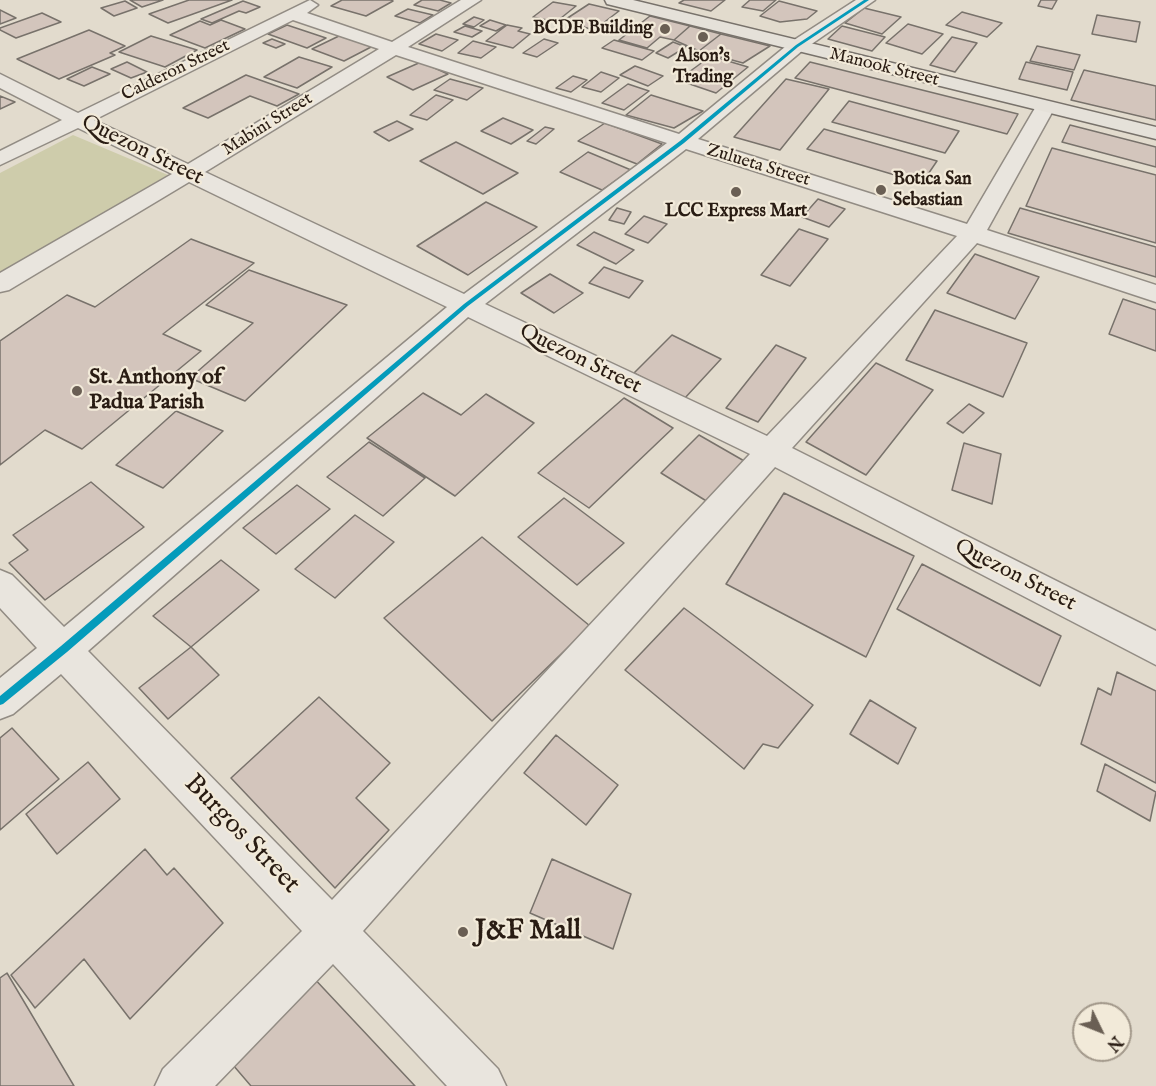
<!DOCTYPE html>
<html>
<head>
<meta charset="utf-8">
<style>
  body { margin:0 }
  #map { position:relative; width:1156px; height:1086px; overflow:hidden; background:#e2dbcd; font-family:"IM FELL English",serif }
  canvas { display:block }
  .north { position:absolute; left:1072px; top:1002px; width:60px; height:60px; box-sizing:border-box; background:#f2ead9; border:2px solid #a2988a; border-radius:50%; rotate:133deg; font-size:16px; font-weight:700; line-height:24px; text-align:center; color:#291c13 }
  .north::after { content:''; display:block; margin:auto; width:21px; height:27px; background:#6a5f54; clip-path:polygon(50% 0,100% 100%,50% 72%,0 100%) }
</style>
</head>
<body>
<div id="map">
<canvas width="1156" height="1086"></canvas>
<div class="north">N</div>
</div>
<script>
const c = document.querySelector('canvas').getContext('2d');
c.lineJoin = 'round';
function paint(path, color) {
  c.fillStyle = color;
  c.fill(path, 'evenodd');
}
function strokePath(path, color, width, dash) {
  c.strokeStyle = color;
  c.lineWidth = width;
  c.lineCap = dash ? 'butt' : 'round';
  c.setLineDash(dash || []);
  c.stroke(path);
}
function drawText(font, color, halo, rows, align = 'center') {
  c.font = font + ' "IM FELL English",serif';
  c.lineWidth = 4.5;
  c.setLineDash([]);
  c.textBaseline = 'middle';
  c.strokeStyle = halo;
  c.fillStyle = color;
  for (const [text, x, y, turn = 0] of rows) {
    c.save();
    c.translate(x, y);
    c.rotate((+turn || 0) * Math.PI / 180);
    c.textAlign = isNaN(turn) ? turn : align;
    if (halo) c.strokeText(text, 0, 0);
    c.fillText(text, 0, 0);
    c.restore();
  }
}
paint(new Path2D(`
  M 73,135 L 168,175 L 0,273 L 0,173 Z`), '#ceccab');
const building = new Path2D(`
  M 130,0 L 163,0 L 142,7 Z
  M 189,0 L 232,0 L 168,23 L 149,14 Z
  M 342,0 L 391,0 L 393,1 L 366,16 L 331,6 Z
  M 422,0 L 440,0 L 451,3 L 438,11 L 414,5 Z
  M 684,0 L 725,0 L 711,11 L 679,3 Z
  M 750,0 L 776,0 L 763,11 L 742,7 Z
  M 1041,0 L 1057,0 L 1052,9 L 1038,6 Z
  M 125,1 L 137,8 L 114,16 L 101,8 Z
  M 243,1 L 260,7 L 246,13 L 239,11 L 212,23 L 201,19 Z
  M 779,1 L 817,11 L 807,19 L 780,22 L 760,16 Z
  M 553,2 L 576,6 L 556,22 L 533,17 Z
  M 589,4 L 619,11 L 594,30 L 563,21 Z
  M 864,8 L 901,17 L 882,34 L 845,23 Z
  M 408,9 L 433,15 L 420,23 L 395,16 Z
  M 0,10 L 16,18 L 0,24 Z
  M 962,12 L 1002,23 L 987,37 L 946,25 Z
  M 42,13 L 61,22 L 16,38 L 0,30 L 0,28 Z
  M 1097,15 L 1140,22 L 1136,42 L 1092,34 Z
  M 650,16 L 690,26 L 674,40 L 660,37 L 647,48 L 619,40 Z
  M 474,17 L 484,20 L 474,27 L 463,24 Z
  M 221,20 L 245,29 L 205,48 L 170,35 L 200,21 L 210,25 Z
  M 490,20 L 506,25 L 496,31 L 480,26 Z
  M 908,24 L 943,34 L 922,54 L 886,43 Z
  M 287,25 L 326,38 L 307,48 L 268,34 Z
  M 507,25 L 522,28 L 518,31 L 530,34 L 513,48 L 486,41 Z
  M 465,26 L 482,31 L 472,37 L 454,32 Z
  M 690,26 L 721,34 L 699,51 L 674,40 Z
  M 842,26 L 885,37 L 872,51 L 828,39 Z
  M 89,30 L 125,46 L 110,53 L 115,55 L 59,79 L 17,59 Z
  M 436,34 L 458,40 L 442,51 L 419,44 Z
  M 721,34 L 770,46 L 743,63 L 699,51 Z
  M 341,35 L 373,46 L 344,61 L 312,49 Z
  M 151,36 L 197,50 L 165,67 L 119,52 Z
  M 952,37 L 977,43 L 955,72 L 930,65 Z
  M 272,39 L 285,44 L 276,48 L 263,43 Z
  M 544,39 L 558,43 L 537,57 L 523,53 Z
  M 614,40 L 654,51 L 642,60 L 602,48 Z
  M 473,41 L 496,47 L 481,58 L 458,53 Z
  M 673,42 L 686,47 L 668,58 L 656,53 Z
  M 1037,46 L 1080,55 L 1074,70 L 1030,61 Z
  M 711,56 L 748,67 L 716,93 L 678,80 Z
  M 299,57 L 332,67 L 297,88 L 264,77 Z
  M 127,62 L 147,72 L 131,78 L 111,69 Z
  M 421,62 L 448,74 L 413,90 L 387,77 Z
  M 810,62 L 1018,114 L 1007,134 L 795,78 Z
  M 1026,62 L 1073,72 L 1067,90 L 1019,79 Z
  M 635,66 L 663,76 L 648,86 L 620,75 Z
  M 92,67 L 110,74 L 84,86 L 67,79 Z
  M 1084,70 L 1156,86 L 1156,120 L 1071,100 Z
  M 601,72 L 619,78 L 601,92 L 582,87 Z
  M 246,75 L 299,94 L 277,106 L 250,96 L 208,118 L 183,108 Z
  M 573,76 L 587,80 L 571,92 L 556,88 Z
  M 450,79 L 483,88 L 467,100 L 434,90 Z
  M 786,79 L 829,89 L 780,150 L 734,137 Z
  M 628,84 L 649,91 L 624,110 L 602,103 Z
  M 436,95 L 453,100 L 427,120 L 410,115 Z
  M 651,95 L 703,111 L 674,128 L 626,115 Z
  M 0,96 L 15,102 L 0,109 Z
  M 849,101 L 959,131 L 945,153 L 832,122 Z
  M 503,118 L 533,130 L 511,144 L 481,131 Z
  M 397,121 L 413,129 L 389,141 L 374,132 Z
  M 605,123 L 662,144 L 637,164 L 578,141 Z
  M 1070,125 L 1156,147 L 1156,167 L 1062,142 Z
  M 545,127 L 554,129 L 536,144 L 527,141 Z
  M 824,129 L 937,161 L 922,183 L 807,149 Z
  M 456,142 L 518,173 L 483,194 L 420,161 Z
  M 1052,148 L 1156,175 L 1156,243 L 1026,206 Z
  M 588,152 L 631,170 L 602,190 L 560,172 Z
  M 818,199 L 845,209 L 829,227 L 802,217 Z
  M 486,202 L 537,227 L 468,275 L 417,246 Z
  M 617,208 L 631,212 L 624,224 L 609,220 Z
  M 1020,208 L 1156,247 L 1156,277 L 1008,233 Z
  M 644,216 L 667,224 L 648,243 L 625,234 Z
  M 799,229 L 828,239 L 790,286 L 761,275 Z
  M 594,232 L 634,250 L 616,264 L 577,245 Z
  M 191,239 L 254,263 L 163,334 L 201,351 L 82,449 L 45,430 L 0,465 L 0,341 L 67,295 L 95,307 Z
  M 975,254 L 1039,277 L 1015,319 L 947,293 Z
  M 604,267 L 643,281 L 629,298 L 589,283 Z
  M 249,270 L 347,305 L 245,401 L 190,378 L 253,323 L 206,305 Z
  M 550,274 L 583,293 L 554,313 L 521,293 Z
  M 1123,299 L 1156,310 L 1156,351 L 1109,334 Z
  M 935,310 L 1027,343 L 1003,397 L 906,360 Z
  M 672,335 L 721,359 L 684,399 L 634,373 Z
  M 776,345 L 806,358 L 758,422 L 726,408 Z
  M 876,363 L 933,390 L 866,475 L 806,442 Z
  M 423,393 L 461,415 L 486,394 L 534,423 L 455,496 L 367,438 Z
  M 624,398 L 673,428 L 589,508 L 538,473 Z
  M 969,404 L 984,413 L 963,433 L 947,423 Z
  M 176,411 L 223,431 L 163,488 L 116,465 Z
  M 699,435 L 746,462 L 708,502 L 661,473 Z
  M 369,442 L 425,478 L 383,516 L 327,477 Z
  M 964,443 L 1001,454 L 992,504 L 952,490 Z
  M 91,482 L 144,527 L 45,600 L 9,563 L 28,550 L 13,535 Z
  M 297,485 L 330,509 L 276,554 L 243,528 Z
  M 784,493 L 914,556 L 866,657 L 726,584 Z
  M 564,498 L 624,543 L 577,585 L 518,537 Z
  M 355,515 L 394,542 L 335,598 L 295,569 Z
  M 482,537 L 590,626 L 492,721 L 384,618 Z
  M 221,560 L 259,590 L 191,647 L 153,616 Z
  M 922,564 L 1061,636 L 1040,686 L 897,609 Z
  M 684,608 L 813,705 L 778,748 L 763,744 L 744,769 L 625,670 Z
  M 191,647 L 219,675 L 168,719 L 139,688 Z
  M 1117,672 L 1156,691 L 1156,783 L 1081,744 L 1098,688 L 1111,695 Z
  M 319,697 L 390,763 L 356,798 L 389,830 L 335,888 L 231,778 Z
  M 870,700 L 916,728 L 898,764 L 850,734 Z
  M 12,728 L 59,779 L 0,830 L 0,738 Z
  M 556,735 L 618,785 L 586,825 L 524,773 Z
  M 88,762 L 120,799 L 57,854 L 26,814 Z
  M 1105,764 L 1156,792 L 1150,821 L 1097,791 Z
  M 145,849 L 167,875 L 174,868 L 223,923 L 130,1019 L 84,959 L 35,1008 L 11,975 Z
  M 552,859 L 631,894 L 613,949 L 530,913 Z
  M 7,973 L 74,1086 L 0,1086 L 0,978 Z
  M 310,974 L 415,1086 L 251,1086 L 233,1065 Z`);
paint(building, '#d3c5bc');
strokePath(building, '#78726b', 1.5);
const minor = new Path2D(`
  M 310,0 L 318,5 L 307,13 L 392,42 L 461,0 L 481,0 L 408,47 L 679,134 L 791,42 L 856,0 L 875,0 L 803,50 L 698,139 L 967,224 L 1038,103 L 1052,103 L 1055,107 L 987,230 L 1156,285 L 1156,302 L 977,243 L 792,448 L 1156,631 L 1156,665 L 775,467 L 363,931 L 498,1069 L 506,1086 L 447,1086 L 333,964 L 215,1086 L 155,1086 L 163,1069 L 302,931 L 61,674 L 13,714 L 0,719 L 0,678 L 37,648 L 0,608 L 0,570 L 12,575 L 64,627 L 447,307 L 189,182 L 9,290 L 0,292 L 0,273 L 172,174 L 78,128 L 0,165 L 0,151 L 62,120 L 0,88 L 0,74 L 78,113 ZM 293,20 L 379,49 L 188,164 L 94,120 ZM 396,55 L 667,143 L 464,294 L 205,172 ZM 686,149 L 957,236 L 767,436 L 485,304 ZM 468,317 L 750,454 L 332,900 L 88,651 Z`);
const major = new Path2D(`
  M 605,0 L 633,0 L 1156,127 L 1156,139 L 607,4 Z`);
strokePath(minor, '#928c84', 3);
strokePath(major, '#78726b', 3);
paint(minor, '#e9e5de');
paint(major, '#e5e1d9');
paint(new Path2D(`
  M 864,0 L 869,0 L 798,47 L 684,143 L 468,306 L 67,652 L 3,704 L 0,705 L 0,696 L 61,646 L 464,304 L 680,141 L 796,45 Z`), '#049bbb');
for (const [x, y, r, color] of [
  [665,29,6,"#6a5f54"],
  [703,37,6,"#6a5f54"],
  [881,190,6,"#6a5f54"],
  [736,192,6,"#6a5f54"],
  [77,391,6,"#6a5f54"],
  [463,932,6,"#6a5f54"]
]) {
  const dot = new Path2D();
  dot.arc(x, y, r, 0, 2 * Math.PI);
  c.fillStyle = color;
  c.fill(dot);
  strokePath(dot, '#f2ead9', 2);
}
drawText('bold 18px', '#291c13', '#f2ead9', [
  ["BCDE Building",653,29,"right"],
  ["Alson's",703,57],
  ["Trading",703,78],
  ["Botica San",893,180,"left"],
  ["Sebastian",893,201,"left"],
  ["LCC Express Mart",736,212]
]);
drawText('18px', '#291c13', '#f2ead9', [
  ["Manook Street",884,68,14],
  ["Calderon Street",176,71,-26],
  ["Mabini Street",268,125,-32],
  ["Zulueta Street",758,166,17]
]);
drawText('22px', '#291c13', '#f2ead9', [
  ["Quezon Street",142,151,26],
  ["Quezon Street",580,360,26],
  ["Quezon Street",1015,576,27]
]);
drawText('bold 22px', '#291c13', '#f2ead9', [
  ["St. Anthony of",89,378],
  ["Padua Parish",89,403]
], 'left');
drawText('27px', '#291c13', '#f2ead9', [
  ["Burgos Street",241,835,46]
]);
drawText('bold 27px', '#291c13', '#f2ead9', [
  ["J&F Mall",475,932]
], 'left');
</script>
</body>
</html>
